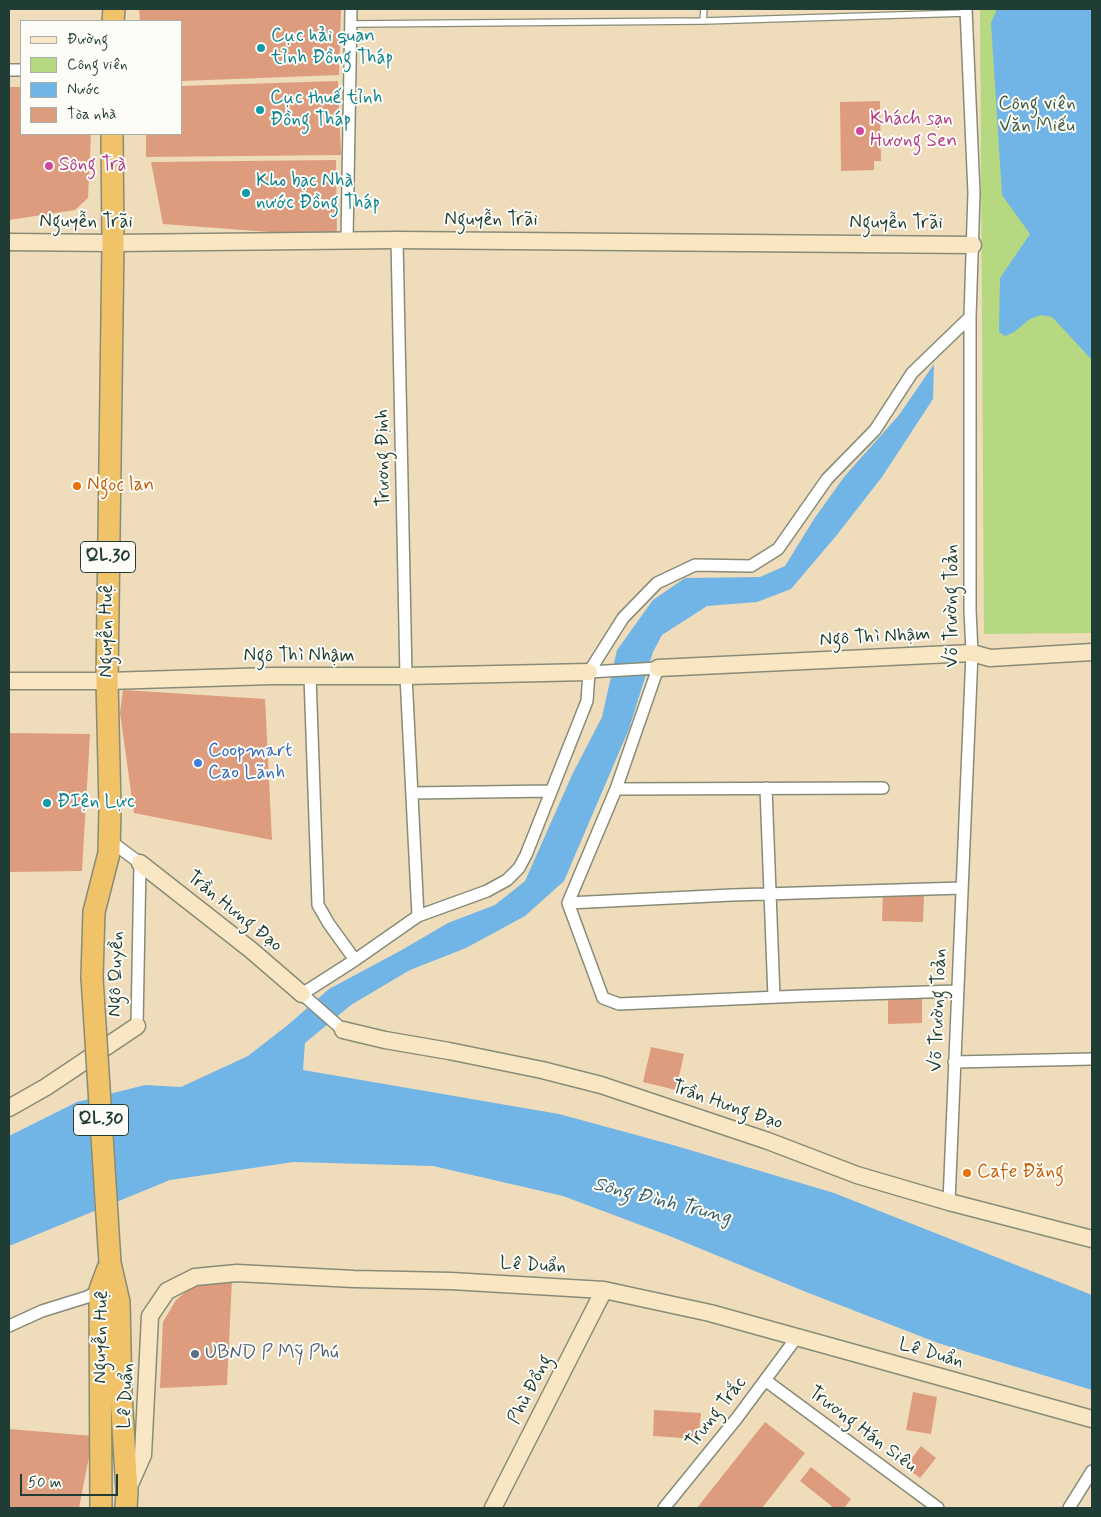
<!DOCTYPE html>
<html>
<head>
<meta charset="utf-8">
<style>
  body { margin:0 }
  #map { position:relative; width:1101px; height:1517px; overflow:hidden; background:#efdcbb; font-family:Mynerve,sans-serif }
  canvas { display:block }
  .frame { position:absolute; inset:0; border:10px solid #1f3d34; pointer-events:none }
  .legend { position:absolute; left:20px; top:20px; width:162px; height:115px; box-sizing:border-box; background:#fdfcf7; border:1px solid #a4b0a9; margin:0; padding:6px 9px; list-style:none; font-size:15px; color:#1f3d34 }
  .legend li { display:flex; align-items:center; gap:10px; height:25px }
  .legend b { width:25px; border:1px solid #a4b0a9 }
  .scale { position:absolute; left:20px; top:1474px; width:98px; height:22px; box-sizing:border-box; border:2px solid #1f3d34; border-top:0; padding-left:6px; font-size:15px; line-height:18px; white-space:nowrap; color:#1f3d34; -webkit-text-stroke:4px #fdfcf7; paint-order:stroke }
</style>
</head>
<body>
<div id="map">
<canvas width="1101" height="1517"></canvas>
<div class="frame"></div>
<ul class="legend">
<li><b style="height:6px;background:#f9e7c3"></b>Đường</li>
<li><b style="height:14px;background:#b6d881"></b>Công viên</li>
<li><b style="height:14px;background:#71b5e7"></b>Nước</li>
<li><b style="height:14px;background:#dc9c7d"></b>Tòa nhà</li>
</ul>
<div class="scale">50 m</div>
</div>
<script>
const c = document.querySelector('canvas').getContext('2d');
c.lineJoin = 'round';
function paint(path, color) {
  c.fillStyle = color;
  c.fill(path, 'evenodd');
}
function strokePath(path, color, width, dash) {
  c.strokeStyle = color;
  c.lineWidth = width;
  c.lineCap = dash ? 'butt' : 'round';
  c.setLineDash(dash || []);
  c.stroke(path);
}
function drawText(font, color, halo, rows, align = 'center') {
  c.font = font + ' Mynerve,sans-serif';
  c.lineWidth = 4;
  c.setLineDash([]);
  c.textBaseline = 'middle';
  c.strokeStyle = halo;
  c.fillStyle = color;
  for (const [text, x, y, turn = 0] of rows) {
    c.save();
    c.translate(x, y);
    c.rotate((+turn || 0) * Math.PI / 180);
    c.textAlign = isNaN(turn) ? turn : align;
    if (halo) c.strokeText(text, 0, 0);
    c.fillText(text, 0, 0);
    c.restore();
  }
}
paint(new Path2D(`
  M 980,9 L 1092,9 L 1092,633 L 984,634 Z`), '#b6d881');
paint(new Path2D(`
  M 997,9 L 1092,9 L 1092,360 L 1052,317 L 1041,315 L 1030,319 L 1014,332 L 1005,336 L 999,332 L 1000,278 L 1030,234 L 1002,195 L 991,23 Z
  M 934,364 L 933,399 L 882,477 L 836,536 L 791,589 L 757,602 L 707,606 L 662,635 L 653,652 L 629,729 L 564,881 L 525,916 L 466,948 L 410,970 L 351,1005 L 305,1043 L 303,1070 L 559,1114 L 673,1145 L 834,1193 L 1092,1295 L 1092,1390 L 938,1343 L 806,1292 L 667,1235 L 563,1196 L 433,1166 L 294,1162 L 170,1180 L 9,1246 L 9,1136 L 77,1102 L 145,1085 L 181,1087 L 248,1056 L 289,1024 L 329,989 L 400,951 L 448,923 L 495,905 L 525,881 L 572,775 L 602,717 L 617,650 L 653,600 L 685,578 L 760,577 L 785,566 L 814,519 L 844,477 L 899,415 Z`), '#71b5e7');
paint(new Path2D(`
  M 139,9 L 341,9 L 339,75 L 181,81 L 181,21 L 140,21 Z
  M 338,81 L 341,155 L 146,157 L 146,134 L 181,134 L 181,86 Z
  M 9,87 L 21,87 L 21,134 L 91,134 L 88,198 L 75,210 L 9,220 Z
  M 880,101 L 881,161 L 874,161 L 874,170 L 841,171 L 840,102 Z
  M 336,160 L 337,237 L 163,224 L 151,162 Z
  M 123,690 L 265,699 L 272,840 L 134,813 L 120,713 Z
  M 9,733 L 90,734 L 82,871 L 9,872 Z
  M 883,894 L 924,896 L 923,922 L 882,921 Z
  M 922,996 L 922,1023 L 888,1024 L 888,997 Z
  M 651,1047 L 684,1054 L 676,1090 L 643,1082 Z
  M 232,1278 L 227,1385 L 160,1388 L 163,1322 L 176,1300 L 199,1281 Z
  M 913,1392 L 937,1397 L 931,1434 L 906,1430 Z
  M 654,1410 L 701,1413 L 698,1439 L 653,1436 Z
  M 765,1422 L 805,1453 L 762,1508 L 697,1508 Z
  M 9,1429 L 93,1436 L 79,1508 L 9,1508 Z
  M 921,1446 L 936,1458 L 920,1478 L 905,1467 Z
  M 811,1467 L 851,1499 L 844,1508 L 834,1508 L 800,1481 Z`), '#dc9c7d');
const lane = new Path2D(`
  M 703,21 L 704,9
  M 351,24 L 703,21 L 966,13`);
const street = new Path2D(`
  M 9,70 L 21,70
  M 347,240 L 351,9
  M 397,240 L 406,676 L 418,916
  M 589,672 L 658,668 L 616,789 L 568,903 L 603,998 L 619,1004 L 801,996 L 957,991
  M 310,676 L 318,905 L 329,924 L 355,960
  M 766,788 L 774,997
  M 616,789 L 883,788
  M 412,793 L 551,791
  M 109,840 L 140,863 L 137,1026
  M 568,903 L 732,895 L 962,888
  M 343,1030 L 302,994 L 355,960 L 418,916 L 487,891 L 507,880 L 519,868 L 526,855 L 587,701 L 589,672 L 623,618 L 657,583 L 695,565 L 751,566 L 778,549 L 827,479 L 875,430 L 912,373 L 970,317
  M 954,1062 L 1092,1059
  M 949,1202 L 972,653 L 970,610 L 970,317 L 974,193 L 966,9
  M 9,1326 L 42,1311 L 87,1297 L 100,1290
  M 765,1380 L 938,1508
  M 664,1508 L 737,1418 L 797,1337
  M 1069,1508 L 1092,1471`);
const secondary = new Path2D(`
  M 9,242 L 113,243 L 397,240 L 973,245
  M 658,668 L 972,653 L 990,658 L 1092,652
  M 9,681 L 107,681 L 272,676 L 406,676 L 589,672
  M 140,863 L 251,950 L 302,994
  M 343,1030 L 385,1040 L 449,1051 L 542,1070 L 601,1085 L 768,1141 L 857,1175 L 949,1202 L 1092,1239
  M 9,1108 L 46,1087 L 137,1026
  M 127,1491 L 143,1455 L 150,1316 L 167,1291 L 195,1277 L 237,1273 L 354,1279 L 451,1281 L 604,1290 L 710,1313 L 1092,1419
  M 493,1508 L 604,1290`);
const highway = new Path2D(`
  M 113,21 L 114,9
  M 92,977 L 94,912 L 109,853 L 110,808 L 107,681 L 113,243 L 112,134
  M 110,1263 L 119,1302 L 121,1395 L 127,1491 L 126,1508
  M 101,1508 L 100,1290 L 110,1263`);
strokePath(lane, '#878c78', 8);
strokePath(street, '#878c78', 14);
strokePath(secondary, '#878c78', 19);
strokePath(highway, '#878c78', 24);
strokePath(lane, '#fff', 5.5);
strokePath(street, '#fff', 11);
strokePath(secondary, '#f9e7c3', 16);
strokePath(highway, '#f0c369', 21);
const highwayBridge = new Path2D(`
  M 92,977 L 110,1263`);
strokePath(highwayBridge, '#878c78', 24, []);
strokePath(highwayBridge, '#f0c369', 21);
for (const [x, y, r, color] of [
  [261,48,5,"#0f9aa8"],
  [260,110,5,"#0f9aa8"],
  [860,131,5,"#d1479c"],
  [49,166,5,"#d1479c"],
  [246,193,5,"#0f9aa8"],
  [77,486,5,"#e8710a"],
  [198,763,5,"#3f7fe0"],
  [47,803,5,"#0f9aa8"],
  [967,1173,5,"#e8710a"],
  [195,1354,5,"#5c6f8a"]
]) {
  const dot = new Path2D();
  dot.arc(x, y, r, 0, 2 * Math.PI);
  c.fillStyle = color;
  c.fill(dot);
  strokePath(dot, '#fdfcf7', 2);
}
for (const [x, y, w] of [
  [108,557,55],
  [101,1120,55]
]) {
  const box = new Path2D();
  box.roundRect(x - w / 2, y - 15.5, w, 31, 4);
  c.fillStyle = '#fdfcf7';
  c.fill(box);
  strokePath(box, '#1f3d34', 1);
}
drawText('bold 18px', '#1f3d34', null, [
  ["QL.30",108,557],
  ["QL.30",101,1120]
]);
drawText('19px', '#0d838f', '#fdfcf7', [
  ["Cục hải quan",271,37],
  ["tỉnh Đồng Tháp",271,59],
  ["Cục thuế tỉnh",270,99],
  ["Đồng Tháp",270,121],
  ["Kho bạc Nhà",256,182],
  ["nước Đồng Tháp",256,204],
  ["ĐIện Lực",57,803]
], 'left');
drawText('19px', '#3d5c43', '#fdfcf7', [
  ["Công viên",1037,105],
  ["Văn Miếu",1037,127]
]);
drawText('19px', '#b23c85', '#fdfcf7', [
  ["Khách sạn",870,120],
  ["Hương Sen",870,142],
  ["Sông Trà",59,166]
], 'left');
drawText('19px', '#1f3d34', '#fdfcf7', [
  ["Nguyễn Trãi",491,221],
  ["Nguyễn Trãi",86,223],
  ["Nguyễn Trãi",896,224],
  ["Trương Định",384,458,-91],
  ["Võ Trường Toản",953,606,-90],
  ["Nguyễn Huệ",108,631,-90],
  ["Ngô Thì Nhậm",875,638,-3],
  ["Ngô Thì Nhậm",299,657],
  ["Trần Hưng Đạo",234,912,39],
  ["Ngô Quyền",117,974,-88],
  ["Võ Trường Toản",939,1010,-88],
  ["Trần Hưng Đạo",727,1106,19],
  ["Lê Duẩn",533,1266,3],
  ["Nguyễn Huệ",102,1337,-89],
  ["Lê Duẩn",931,1354,16],
  ["Phù Đổng",531,1390,-63],
  ["Lê Duẩn",127,1396,-87],
  ["Trưng Trắc",717,1413,-52],
  ["Trương Hán Siêu",862,1430,37]
]);
drawText('19px', '#c56008', '#fdfcf7', [
  ["Ngoc lan",87,486],
  ["Cafe Đăng",977,1173]
], 'left');
drawText('19px', '#366cbe', '#fdfcf7', [
  ["Coopmart",208,752],
  ["Cao Lãnh",208,774]
], 'left');
drawText('19px', '#4e5e75', '#fdfcf7', [
  ["UBND P Mỹ Phú",205,1354]
], 'left');
drawText('italic 20px', '#38616a', '#fdfcf7', [
  ["Sông Đình Trung",662,1202,14]
]);
</script>
</body>
</html>
